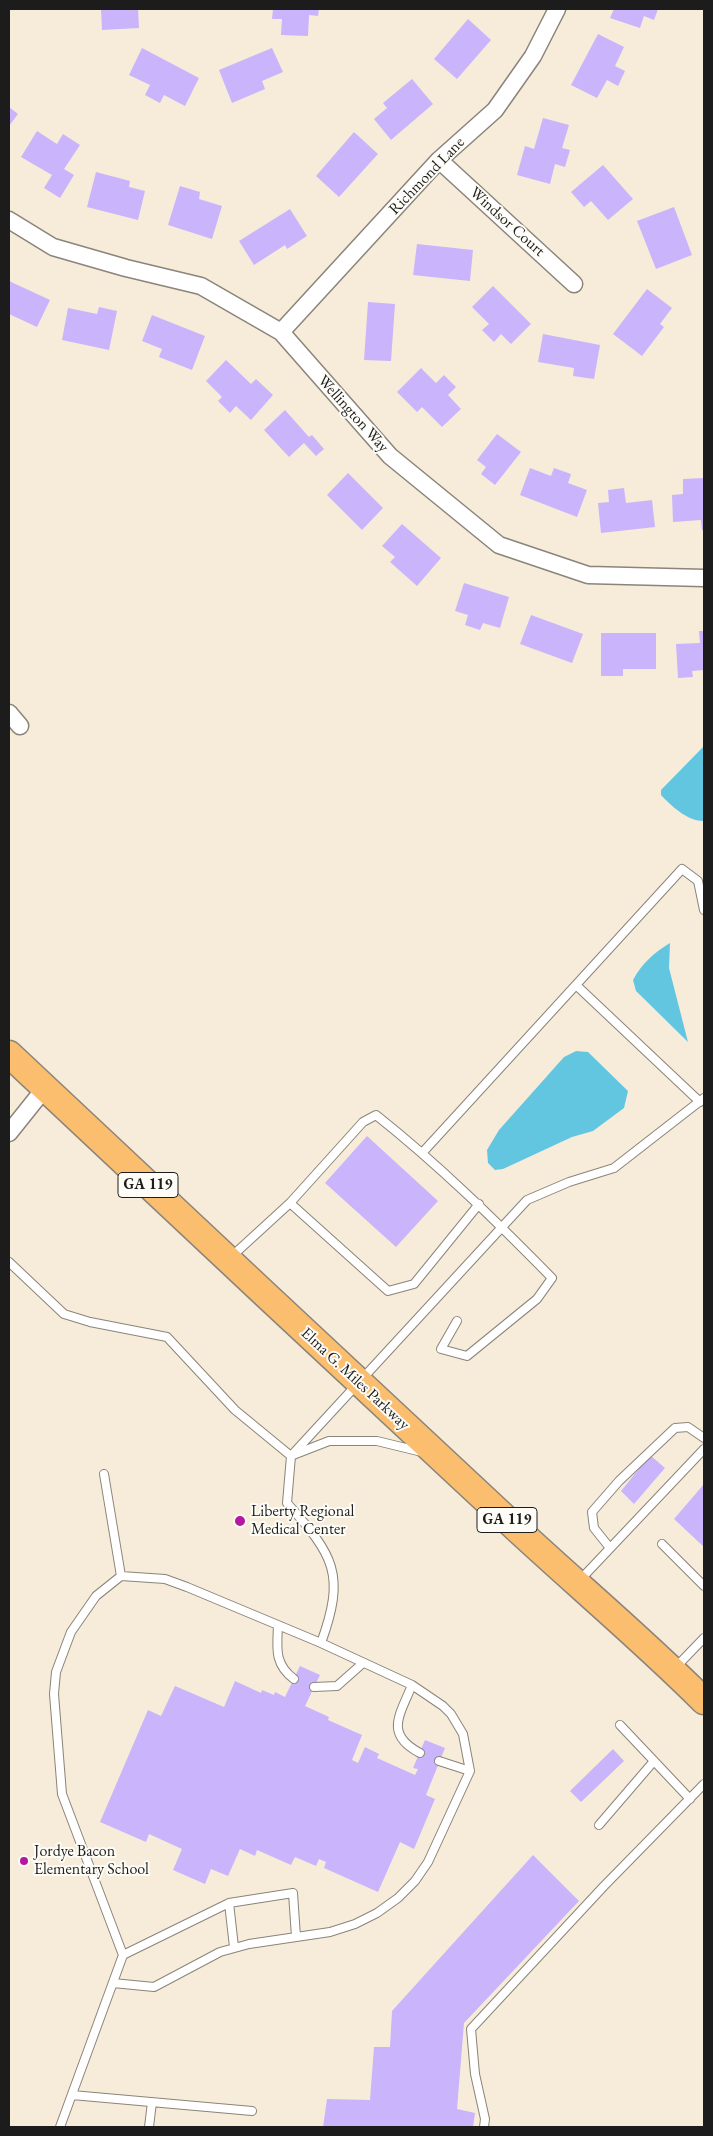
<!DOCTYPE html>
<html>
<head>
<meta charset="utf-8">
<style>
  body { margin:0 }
  #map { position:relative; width:713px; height:2136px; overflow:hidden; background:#f7ecd9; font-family:"EB Garamond",serif }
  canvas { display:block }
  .frame { position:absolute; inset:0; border:10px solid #1c1c1c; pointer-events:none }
</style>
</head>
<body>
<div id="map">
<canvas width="713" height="2136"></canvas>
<div class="frame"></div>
</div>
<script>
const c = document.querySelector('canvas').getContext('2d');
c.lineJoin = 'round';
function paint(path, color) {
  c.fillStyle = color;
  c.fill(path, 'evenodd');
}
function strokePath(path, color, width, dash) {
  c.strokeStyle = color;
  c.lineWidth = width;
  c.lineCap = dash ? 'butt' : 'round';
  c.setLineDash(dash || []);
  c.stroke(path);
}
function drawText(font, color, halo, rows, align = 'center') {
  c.font = font + ' "EB Garamond",serif';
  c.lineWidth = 4;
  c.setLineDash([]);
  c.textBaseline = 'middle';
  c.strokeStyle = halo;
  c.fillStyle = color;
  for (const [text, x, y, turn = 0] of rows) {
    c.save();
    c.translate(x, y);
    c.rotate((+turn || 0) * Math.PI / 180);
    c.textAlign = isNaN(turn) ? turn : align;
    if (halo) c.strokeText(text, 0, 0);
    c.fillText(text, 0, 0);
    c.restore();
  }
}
paint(new Path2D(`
  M 704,746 L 704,821 C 689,822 671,806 661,795 L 661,790 Z
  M 670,943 L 669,968 L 688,1042 L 636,991 L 633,980 C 642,963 654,953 670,943 Z
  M 576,1051 L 588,1052 L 628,1091 L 624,1108 L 593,1131 L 572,1137 L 503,1169 L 495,1170 L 488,1163 L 487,1150 L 499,1130 L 564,1057 Z`), '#63c6e1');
paint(new Path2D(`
  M 101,9 L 138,9 L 139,28 L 102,30 Z
  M 273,9 L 319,9 L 318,16 L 309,15 L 308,36 L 281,35 L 282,19 L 272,19 Z
  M 614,9 L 658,9 L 654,20 L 644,16 L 640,28 L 610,18 Z
  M 468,19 L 491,40 L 457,79 L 434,59 Z
  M 598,34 L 624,47 L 615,66 L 625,71 L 618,86 L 607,80 L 597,98 L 571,85 Z
  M 142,48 L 199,78 L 185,106 L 164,95 L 160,103 L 145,95 L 150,85 L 129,75 Z
  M 272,48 L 283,72 L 262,81 L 265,89 L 232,103 L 219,70 Z
  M 412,79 L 433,104 L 391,140 L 374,119 L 387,108 L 383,103 Z
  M 9,107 L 18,114 L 9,126 Z
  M 543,118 L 569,125 L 562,148 L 570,150 L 565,167 L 555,164 L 550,184 L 517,175 L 525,146 L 534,149 Z
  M 37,131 L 57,144 L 63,134 L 80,145 L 64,169 L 74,175 L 60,198 L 44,188 L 52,175 L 21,157 Z
  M 354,132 L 378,154 L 339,197 L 316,176 Z
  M 603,165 L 633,199 L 608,220 L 591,201 L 584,207 L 571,192 Z
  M 96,172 L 130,181 L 129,187 L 145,191 L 138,220 L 87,207 Z
  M 180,186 L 200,192 L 199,199 L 222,206 L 212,239 L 168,225 Z
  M 674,207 L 692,255 L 656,269 L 637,221 Z
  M 290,209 L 307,236 L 287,249 L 285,245 L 254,265 L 239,241 Z
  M 417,244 L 473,250 L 470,281 L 413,275 Z
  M 9,281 L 50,300 L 37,327 L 9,314 Z
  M 493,286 L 531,324 L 511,344 L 501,334 L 494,342 L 482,330 L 489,324 L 472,307 Z
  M 647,289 L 672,308 L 660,324 L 664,327 L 642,356 L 613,334 Z
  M 368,302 L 395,304 L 391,361 L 364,360 Z
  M 99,307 L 117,311 L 109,350 L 62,340 L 68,308 L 97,314 Z
  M 152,315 L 205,336 L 192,370 L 159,357 L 162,349 L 142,341 Z
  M 543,334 L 600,345 L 594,379 L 573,376 L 574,368 L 538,362 Z
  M 226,360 L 251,384 L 256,379 L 273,395 L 251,420 L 236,406 L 230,413 L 218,401 L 222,397 L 206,381 Z
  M 421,368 L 436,383 L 444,375 L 456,387 L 448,395 L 461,409 L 442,427 L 422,407 L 417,412 L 397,392 Z
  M 285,410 L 309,437 L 312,435 L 324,449 L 316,456 L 304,443 L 289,457 L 264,430 Z
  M 497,434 L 521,452 L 495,485 L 481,474 L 486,467 L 477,460 Z
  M 530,468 L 551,476 L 554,468 L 571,474 L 568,483 L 587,490 L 577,517 L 520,495 Z
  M 348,473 L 383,508 L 362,530 L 327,495 Z
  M 704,478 L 704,530 L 702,530 L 701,520 L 673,522 L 672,495 L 683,494 L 683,479 Z
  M 624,488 L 626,503 L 652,500 L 655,527 L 601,533 L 598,503 L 609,502 L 608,490 Z
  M 402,524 L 441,558 L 417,586 L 390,562 L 395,557 L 382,546 Z
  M 464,583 L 509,597 L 500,628 L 483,623 L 480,630 L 465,625 L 468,615 L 455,611 Z
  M 531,615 L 583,634 L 572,663 L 520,644 Z
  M 699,631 L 704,631 L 704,670 L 692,671 L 693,677 L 678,678 L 676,644 L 700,643 Z
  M 601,633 L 656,633 L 656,669 L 623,669 L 623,676 L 601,676 Z
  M 367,1136 L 438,1201 L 396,1247 L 325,1183 Z
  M 650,1455 L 665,1468 L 634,1504 L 621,1491 Z
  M 704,1484 L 704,1547 L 674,1519 Z
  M 300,1666 L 320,1675 L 305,1706 L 329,1717 L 328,1720 L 362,1735 L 352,1760 L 358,1763 L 365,1747 L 379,1754 L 377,1758 L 415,1775 L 418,1769 L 413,1768 L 425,1740 L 445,1748 L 426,1795 L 435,1799 L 414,1849 L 400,1842 L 378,1892 L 324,1868 L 326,1862 L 319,1859 L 316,1866 L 295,1857 L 291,1865 L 257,1850 L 255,1856 L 240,1849 L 228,1876 L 211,1869 L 205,1884 L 173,1870 L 182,1849 L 149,1834 L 146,1842 L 100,1822 L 148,1710 L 161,1716 L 175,1686 L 224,1707 L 235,1681 L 261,1693 L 262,1690 L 274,1695 L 275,1692 L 285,1697 Z
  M 613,1749 L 624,1761 L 581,1802 L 570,1791 Z
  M 533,1855 L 579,1901 L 464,2023 L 457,2109 L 475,2113 L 473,2127 L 323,2127 L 327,2099 L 370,2100 L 374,2047 L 390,2047 L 392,2011 Z`), '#cab4fb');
const lane = new Path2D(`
  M 576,985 L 700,1102
  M 423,1152 L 682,869 L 698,881 L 704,910
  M 290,1203 L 388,1291 L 414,1284 L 479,1204
  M 231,1257 L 290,1203 L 363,1122 L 376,1115 C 439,1165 496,1221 552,1278 L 537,1299 L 467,1356 L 441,1349 L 457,1321
  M 9,1262 L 64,1314 L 90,1322 L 167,1337 L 235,1410 L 291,1456
  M 293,1455 L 329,1441 L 377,1441 L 422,1452
  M 104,1474 L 121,1576
  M 662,1544 L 704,1586
  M 610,1548 L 594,1528 L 592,1512 L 619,1481 L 675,1428 L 688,1427 L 704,1438
  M 580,1580 L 704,1449
  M 278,1626 C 277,1648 274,1664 294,1679
  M 321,1643 C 346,1574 334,1556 287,1503 L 291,1456 L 527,1200 L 569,1182 L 614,1168 L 704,1098
  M 676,1667 L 704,1638
  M 412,1685 C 400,1715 384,1734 420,1753
  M 314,1687 L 337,1686 L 363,1663
  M 620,1725 L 690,1799
  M 439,1761 L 470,1771
  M 599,1825 L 654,1761
  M 229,1903 L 234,1947
  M 123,1955 L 229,1903 L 293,1893 L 296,1937
  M 72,2095 L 252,2111
  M 60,2127 L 123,1955 L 62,1794 L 54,1694 L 56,1672 L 71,1632 L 96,1596 L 121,1576 L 165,1579 L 187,1587 L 321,1643 L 412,1685 L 443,1706 L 451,1714 L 463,1734 L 470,1771 L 428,1862 L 415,1881 L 398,1898 L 377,1913 L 355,1924 L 330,1932 L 249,1944 L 220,1952 L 154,1987 L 113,1983
  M 149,2127 L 152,2102
  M 484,2127 L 485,2119 L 475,2074 L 471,2029 L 604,1886 L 704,1784`);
const street = new Path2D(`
  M 439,160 L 574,284
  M 9,220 L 53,247 L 126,268 L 201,286 L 281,332 L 390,456 L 499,545 L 588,575 L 704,578
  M 281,332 L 439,160 L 495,110 L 533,56 L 557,9
  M 9,713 L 20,726
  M 9,1133 L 45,1088`);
const primary = new Path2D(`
  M 9,1054 C 173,1209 339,1363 504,1517 C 570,1579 640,1637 704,1701`);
strokePath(lane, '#8a847a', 10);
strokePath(street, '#8a847a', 19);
strokePath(primary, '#8a847a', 29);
strokePath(lane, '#fff', 8);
strokePath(street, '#fff', 16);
strokePath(primary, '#fbbd6e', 26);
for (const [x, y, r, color] of [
  [240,1521,6,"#b5179e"],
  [24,1861,5,"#b5179e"]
]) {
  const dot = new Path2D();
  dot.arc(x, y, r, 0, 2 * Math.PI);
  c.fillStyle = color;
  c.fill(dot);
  strokePath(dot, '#fdfcf7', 2);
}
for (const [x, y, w] of [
  [148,1185,60],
  [507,1520,60]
]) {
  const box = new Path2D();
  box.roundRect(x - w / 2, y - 12.5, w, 25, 4);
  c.fillStyle = '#fdfcf7';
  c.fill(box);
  strokePath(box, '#1c1c1c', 1);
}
drawText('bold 15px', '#1c1c1c', null, [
  ["GA 119",148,1185],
  ["GA 119",507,1520]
]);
drawText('16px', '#1c1c1c', '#fdfcf7', [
  ["Richmond Lane",427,176,-46],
  ["Windsor Court",507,222,42],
  ["Wellington Way",353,414,48],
  ["Elma G. Miles Parkway",355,1379,43]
]);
drawText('16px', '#1c1c1c', '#fdfcf7', [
  ["Liberty Regional",251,1512],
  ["Medical Center",251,1530],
  ["Jordye Bacon",34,1852],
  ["Elementary School",34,1870]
], 'left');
</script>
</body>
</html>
